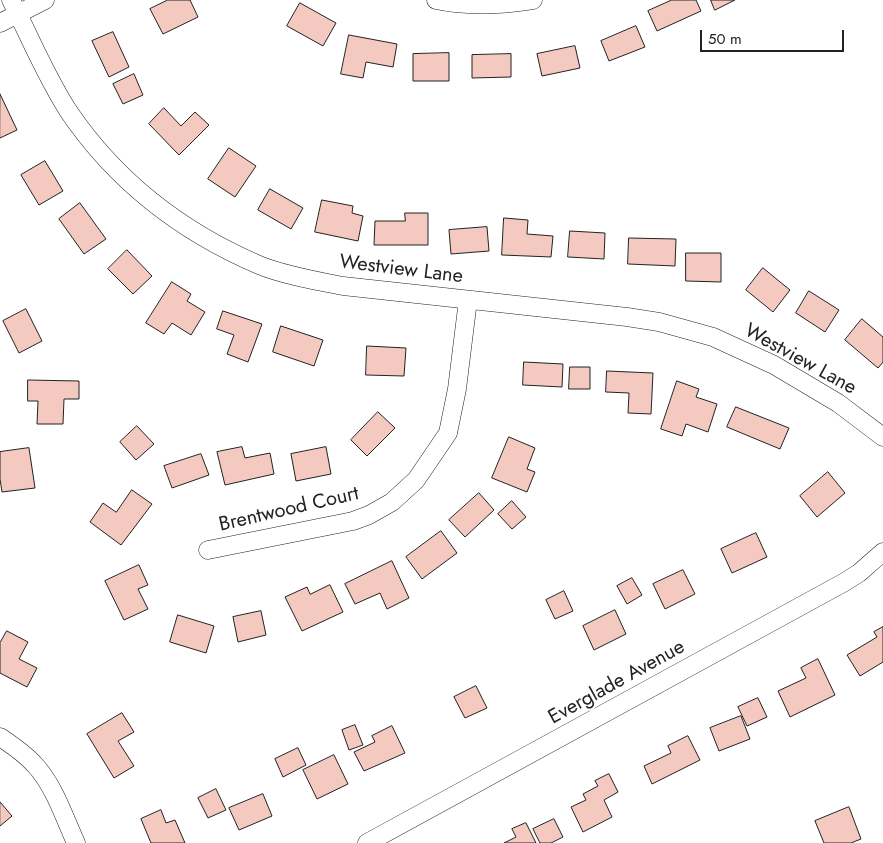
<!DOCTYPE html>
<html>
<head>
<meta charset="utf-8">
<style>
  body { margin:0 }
  #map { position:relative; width:883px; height:843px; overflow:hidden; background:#fff; font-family:Jost,sans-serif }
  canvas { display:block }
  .scale { position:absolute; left:700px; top:30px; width:144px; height:22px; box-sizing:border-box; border:2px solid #222; border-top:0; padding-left:6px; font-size:15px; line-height:18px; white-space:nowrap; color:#222; -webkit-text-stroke:4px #fff; paint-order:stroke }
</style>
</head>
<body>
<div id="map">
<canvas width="883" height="843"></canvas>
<div class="scale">50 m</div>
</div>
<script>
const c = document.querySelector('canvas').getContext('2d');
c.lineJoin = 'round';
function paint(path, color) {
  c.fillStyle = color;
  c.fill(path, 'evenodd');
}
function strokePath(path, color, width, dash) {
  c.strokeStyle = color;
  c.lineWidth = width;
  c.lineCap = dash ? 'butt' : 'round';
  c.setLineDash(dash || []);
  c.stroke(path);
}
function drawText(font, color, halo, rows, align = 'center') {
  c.font = font + ' Jost,sans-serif';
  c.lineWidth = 4;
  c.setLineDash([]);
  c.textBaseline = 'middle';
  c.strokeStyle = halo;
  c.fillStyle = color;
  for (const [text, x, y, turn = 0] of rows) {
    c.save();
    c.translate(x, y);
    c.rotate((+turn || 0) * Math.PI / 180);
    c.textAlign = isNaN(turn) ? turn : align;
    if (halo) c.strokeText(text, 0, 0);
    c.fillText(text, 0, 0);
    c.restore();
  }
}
const building = new Path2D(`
  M 168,0 L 190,0 L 198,17 L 163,34 L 150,9 Z
  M 672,0 L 696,0 L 701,11 L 657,31 L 648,11 Z
  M 711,0 L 735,0 L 715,10 Z
  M 300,3 L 336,23 L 323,46 L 287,26 Z
  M 636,26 L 645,47 L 609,61 L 601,41 Z
  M 113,32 L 129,67 L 109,77 L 92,41 Z
  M 349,35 L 397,44 L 393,67 L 366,62 L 363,78 L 341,74 Z
  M 575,46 L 580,68 L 542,76 L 537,54 Z
  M 449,53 L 449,81 L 413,81 L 413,54 Z
  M 511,54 L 511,77 L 472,78 L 472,55 Z
  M 134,74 L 143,95 L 123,104 L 113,84 Z
  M 0,94 L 17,130 L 0,138 Z
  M 164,108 L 181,126 L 195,112 L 209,125 L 179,155 L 149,124 Z
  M 229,148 L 256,166 L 235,197 L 208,179 Z
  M 45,161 L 63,191 L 39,205 L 21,175 Z
  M 270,189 L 303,208 L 291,229 L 258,210 Z
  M 322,200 L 353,206 L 352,213 L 363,216 L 358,241 L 315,232 Z
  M 80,203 L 106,239 L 84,254 L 59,219 Z
  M 405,213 L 428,213 L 428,245 L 374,245 L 375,221 L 405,221 Z
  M 504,218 L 528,220 L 527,234 L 553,236 L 551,257 L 502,255 Z
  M 487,227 L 489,251 L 451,254 L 449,230 Z
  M 570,231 L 605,233 L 604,259 L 568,257 Z
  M 629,238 L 676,239 L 675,266 L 628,264 Z
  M 127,250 L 152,276 L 133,294 L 108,269 Z
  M 686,253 L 721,253 L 721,282 L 686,281 Z
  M 763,268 L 790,290 L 773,312 L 746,290 Z
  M 172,282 L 191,294 L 187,301 L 205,312 L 191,335 L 172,323 L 164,334 L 146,323 Z
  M 809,291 L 839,310 L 825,332 L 796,313 Z
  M 26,309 L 42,341 L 19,353 L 3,321 Z
  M 223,311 L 262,324 L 248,362 L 227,354 L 234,335 L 217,329 Z
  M 862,319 L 883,337 L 883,362 L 878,368 L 845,340 Z
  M 281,326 L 323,340 L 314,366 L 273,352 Z
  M 367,346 L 406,348 L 404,376 L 366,375 Z
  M 524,362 L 563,364 L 562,387 L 523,385 Z
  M 570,367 L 590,367 L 590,389 L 569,389 Z
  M 607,371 L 653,373 L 651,414 L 628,413 L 629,393 L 606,392 Z
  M 28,380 L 79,381 L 79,399 L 64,399 L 63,424 L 37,424 L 38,401 L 28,401 Z
  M 677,381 L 699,389 L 696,397 L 717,404 L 708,432 L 686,424 L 682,436 L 661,429 Z
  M 736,407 L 789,428 L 780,449 L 727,427 Z
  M 378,412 L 395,428 L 367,456 L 351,440 Z
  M 137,426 L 154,444 L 136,460 L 120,442 Z
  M 509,437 L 535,448 L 527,469 L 535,472 L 527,492 L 492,478 Z
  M 242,447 L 245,458 L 270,453 L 274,474 L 225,485 L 217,452 Z
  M 326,447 L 331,474 L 296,481 L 291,454 Z
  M 29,448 L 35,488 L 2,492 L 0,479 L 0,452 Z
  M 201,454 L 209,475 L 172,488 L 164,466 Z
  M 828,472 L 845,493 L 817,517 L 800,496 Z
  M 132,490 L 152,504 L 121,545 L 90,522 L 103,503 L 116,512 Z
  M 479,493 L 494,510 L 465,537 L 449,520 Z
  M 512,501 L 526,517 L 512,529 L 498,514 Z
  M 441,531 L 457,553 L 422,579 L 406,557 Z
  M 756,533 L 767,557 L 732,573 L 721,549 Z
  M 392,561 L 409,598 L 387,609 L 380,593 L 355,604 L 345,584 Z
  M 139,565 L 148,585 L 138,589 L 148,609 L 124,620 L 105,581 Z
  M 683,570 L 695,594 L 665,609 L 653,584 Z
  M 632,578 L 642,595 L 627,604 L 617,586 Z
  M 330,585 L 343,612 L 302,631 L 285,597 L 307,587 L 310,594 Z
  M 564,591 L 573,611 L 555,619 L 546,600 Z
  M 615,610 L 626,634 L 594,650 L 583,626 Z
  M 261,611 L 266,635 L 238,642 L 233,617 Z
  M 178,615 L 214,626 L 206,653 L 170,642 Z
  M 883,627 L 883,662 L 860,676 L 847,655 L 877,637 L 874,632 Z
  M 7,631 L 28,642 L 19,659 L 37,668 L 27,687 L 0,673 L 0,643 Z
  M 818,659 L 835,695 L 790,717 L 778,691 L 806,678 L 801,668 Z
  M 476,686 L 487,708 L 465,718 L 454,697 Z
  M 758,698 L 767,717 L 747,726 L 738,707 Z
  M 122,713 L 134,732 L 118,741 L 134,766 L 114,778 L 87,734 Z
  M 741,716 L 750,739 L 719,751 L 710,728 Z
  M 355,725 L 363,745 L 349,750 L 342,730 Z
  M 392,726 L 405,753 L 364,771 L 354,752 L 375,742 L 372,736 Z
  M 688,736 L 700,760 L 652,784 L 644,766 L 671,753 L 668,746 Z
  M 298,748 L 306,765 L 283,777 L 275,759 Z
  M 334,755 L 348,784 L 317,799 L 303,770 Z
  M 609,774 L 618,792 L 604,800 L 612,817 L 583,832 L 571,807 L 586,800 L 583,794 L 598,786 L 595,781 Z
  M 216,789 L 226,810 L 208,818 L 198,798 Z
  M 263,794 L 272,816 L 239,830 L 229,808 Z
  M 0,802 L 12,816 L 0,826 Z
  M 849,807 L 861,839 L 851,843 L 824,843 L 815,821 Z
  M 161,810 L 166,823 L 175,820 L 185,843 L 151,843 L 141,819 Z
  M 554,819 L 563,837 L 551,843 L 540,843 L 533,829 Z
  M 526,823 L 536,843 L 504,843 L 516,837 L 512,829 Z`);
paint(building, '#f3c9c0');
strokePath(building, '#222', 1);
const minor = new Path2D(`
  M 11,0 C 30,37 46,77 69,112 C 116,181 182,232 259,265 C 283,275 317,281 343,286 L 627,317 L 659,322 L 713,337 L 774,365 L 838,403 L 883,437
  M 436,0 C 468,7 501,5 533,0
  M 0,23 L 45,0
  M 208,550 L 353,521 L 369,515 L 392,502 L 416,480 L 448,433 L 457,389 L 468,300
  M 0,737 C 12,745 24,753 34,764 C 54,785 64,817 76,843
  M 367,843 L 843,583 L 859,573 L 883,552`);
strokePath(minor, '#222', 19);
strokePath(minor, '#fff', 18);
drawText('20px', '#222', '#fff', [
  ["Westview Lane",401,270,7],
  ["Westview Lane",800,360,29],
  ["Brentwood Court",289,510,-13],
  ["Everglade Avenue",617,683,-29]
]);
</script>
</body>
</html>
